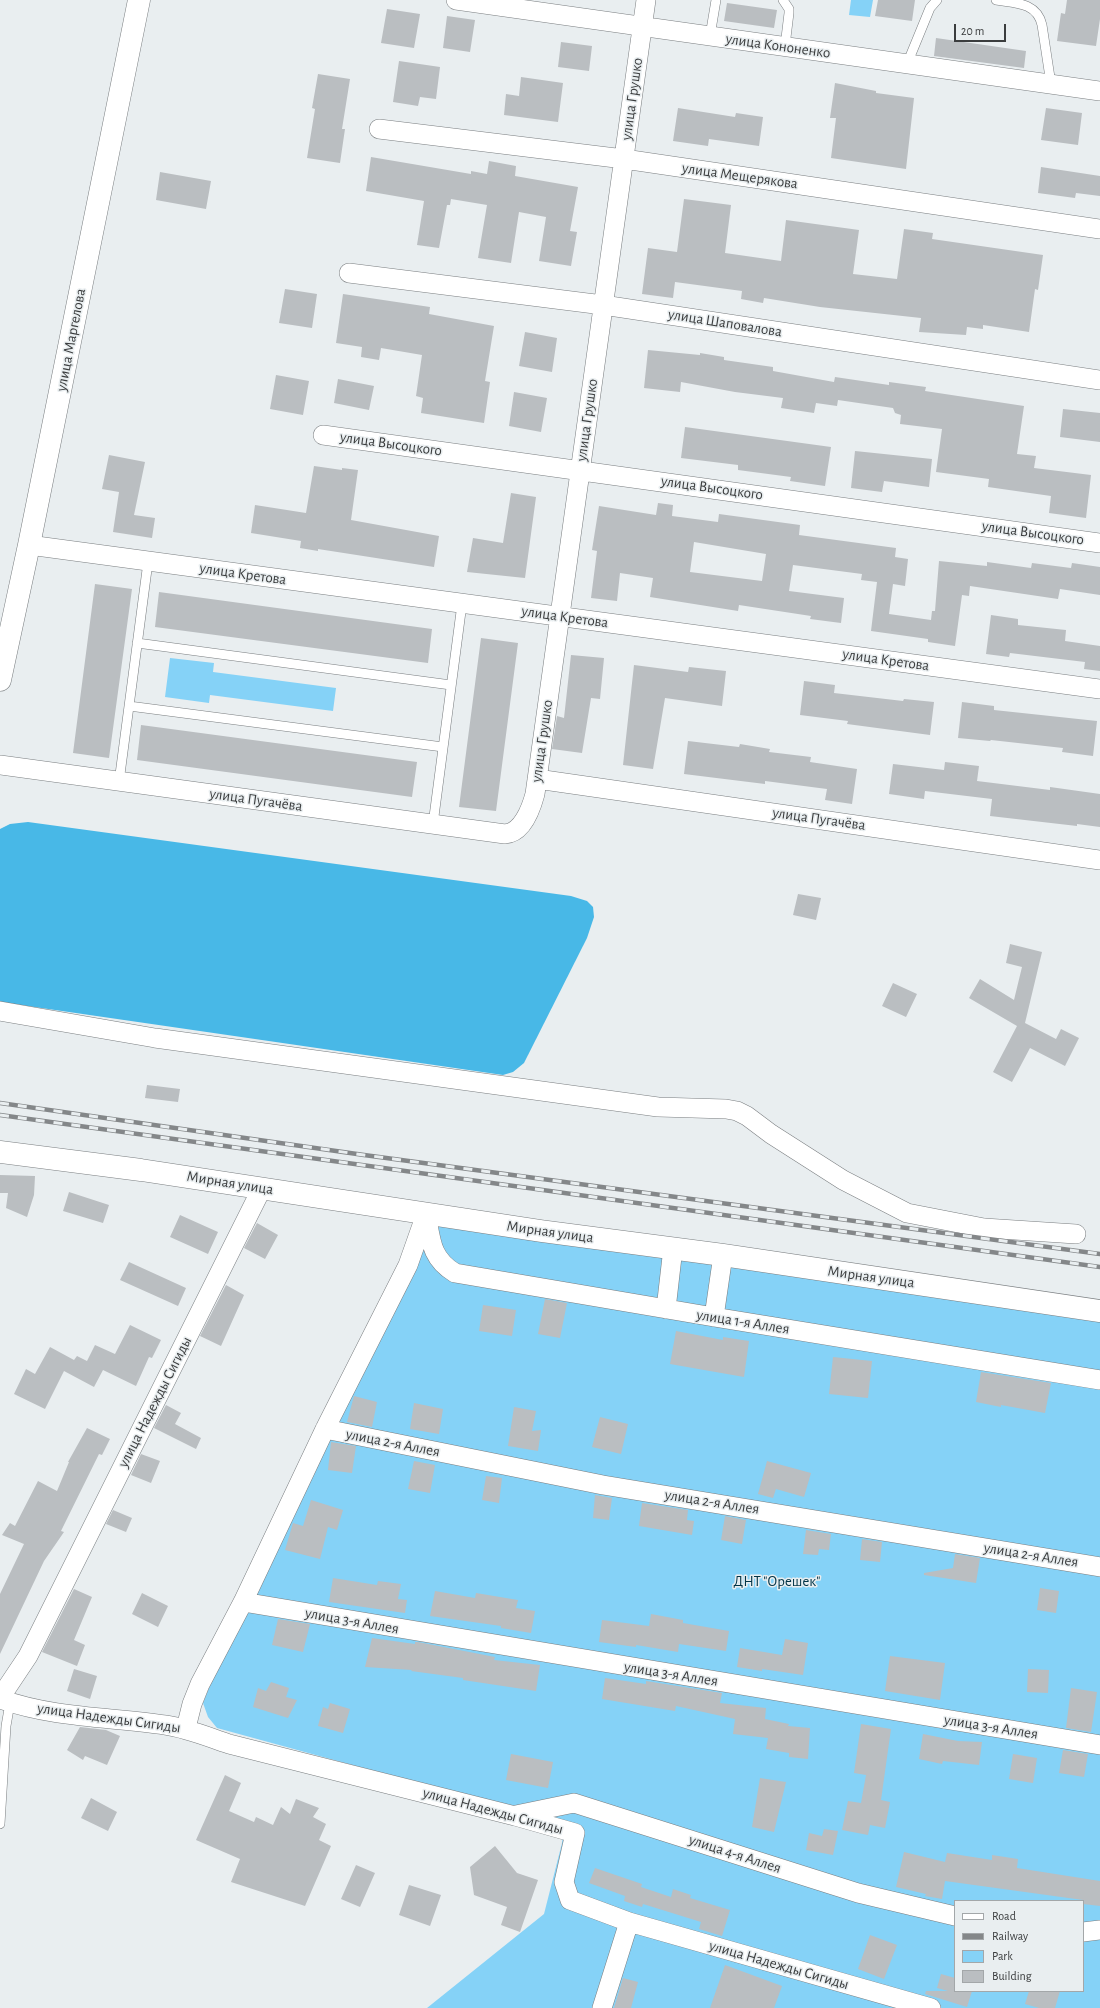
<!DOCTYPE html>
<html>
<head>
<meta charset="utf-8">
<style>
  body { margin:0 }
  #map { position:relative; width:1100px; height:2008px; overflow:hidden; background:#e9eef0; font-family:"Alegreya Sans",sans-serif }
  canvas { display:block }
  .legend { position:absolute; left:954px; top:1900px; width:130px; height:92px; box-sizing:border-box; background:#e9eef0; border:1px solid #a3a7a9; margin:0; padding:5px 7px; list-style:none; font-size:12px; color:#3b3d3e }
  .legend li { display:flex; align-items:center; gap:8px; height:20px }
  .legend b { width:20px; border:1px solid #a3a7a9 }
  .scale { position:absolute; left:954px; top:24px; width:52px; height:18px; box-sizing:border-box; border:2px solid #3b3d3e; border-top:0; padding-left:5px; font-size:12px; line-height:14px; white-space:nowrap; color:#3b3d3e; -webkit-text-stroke:3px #e9eef0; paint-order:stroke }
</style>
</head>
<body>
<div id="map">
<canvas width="1100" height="2008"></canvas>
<ul class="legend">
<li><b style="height:5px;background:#fff"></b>Road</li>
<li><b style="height:5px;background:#848789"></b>Railway</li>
<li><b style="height:11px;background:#85d2f7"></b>Park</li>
<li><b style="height:11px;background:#babec1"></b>Building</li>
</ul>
<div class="scale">20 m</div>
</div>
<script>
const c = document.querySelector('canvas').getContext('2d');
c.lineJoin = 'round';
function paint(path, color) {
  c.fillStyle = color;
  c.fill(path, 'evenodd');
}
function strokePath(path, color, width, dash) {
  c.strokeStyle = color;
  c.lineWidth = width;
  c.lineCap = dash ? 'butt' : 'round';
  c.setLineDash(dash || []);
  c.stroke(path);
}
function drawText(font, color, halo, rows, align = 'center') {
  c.font = font + ' "Alegreya Sans",sans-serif';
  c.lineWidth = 3;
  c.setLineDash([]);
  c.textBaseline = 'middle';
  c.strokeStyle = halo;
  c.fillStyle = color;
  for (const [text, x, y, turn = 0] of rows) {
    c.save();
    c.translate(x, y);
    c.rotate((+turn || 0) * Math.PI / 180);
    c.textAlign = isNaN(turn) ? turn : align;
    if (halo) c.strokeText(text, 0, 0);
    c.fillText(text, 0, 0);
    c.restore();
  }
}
paint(new Path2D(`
  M 851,0 L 873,0 L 870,17 L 849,15 Z
  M 170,658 L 214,663 L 213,672 L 336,688 L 333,711 L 210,695 L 209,703 L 165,697 Z
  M 431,1204 L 1100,1303 L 1100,2008 L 427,2008 L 544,1914 L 562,1843 L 564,1823 L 217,1728 L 208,1717 L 203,1703 L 243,1602 ZM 955,1901 L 1083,1901 L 1083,1991 L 955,1991 Z`), '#85d2f7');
paint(new Path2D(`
  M 28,822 L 571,896 L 587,901 L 593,907 L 594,917 L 587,938 L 524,1063 L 513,1072 L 503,1075 L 0,1002 L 0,829 L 10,824 Z`), '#48b8e7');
paint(new Path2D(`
  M 878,0 L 915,0 L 912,21 L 875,16 Z
  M 1067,0 L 1100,0 L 1100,19 L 1096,46 L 1057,41 L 1061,13 L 1065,14 Z
  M 727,3 L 777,10 L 774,28 L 724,21 Z
  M 387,9 L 420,14 L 414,48 L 381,43 Z
  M 447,16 L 475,20 L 470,52 L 443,48 Z
  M 936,38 L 1026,51 L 1024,68 L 934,56 Z
  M 561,42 L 592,46 L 589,71 L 558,67 Z
  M 399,61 L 440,67 L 436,99 L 420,97 L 418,106 L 393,102 Z
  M 318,74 L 350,79 L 342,129 L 345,129 L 340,163 L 307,158 L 315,109 L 312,108 Z
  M 521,77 L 563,83 L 558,122 L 504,115 L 506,94 L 519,96 Z
  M 835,83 L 876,91 L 876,93 L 914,98 L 906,169 L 831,158 L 836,118 L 830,118 Z
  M 678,108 L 735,117 L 736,113 L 763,117 L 759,146 L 709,139 L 708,146 L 673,141 Z
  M 1046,108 L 1082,113 L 1078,145 L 1041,140 Z
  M 371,157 L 471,174 L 471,171 L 487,174 L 489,161 L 516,166 L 515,176 L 578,187 L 570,231 L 577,232 L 571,266 L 539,261 L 546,217 L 519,212 L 511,263 L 478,258 L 487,205 L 451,199 L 450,205 L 447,205 L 439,248 L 417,245 L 424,201 L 366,191 Z
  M 1041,167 L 1100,176 L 1100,196 L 1076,193 L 1075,198 L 1038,193 Z
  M 160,172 L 211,181 L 206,209 L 156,200 Z
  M 684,199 L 731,205 L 725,253 L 781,261 L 786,220 L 859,230 L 853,274 L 897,279 L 904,229 L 933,233 L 932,239 L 1043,255 L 1038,290 L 1035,289 L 1029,332 L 983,325 L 983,329 L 967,327 L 966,335 L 919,332 L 921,318 L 820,307 L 764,298 L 763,303 L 741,299 L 742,291 L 675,282 L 673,298 L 642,294 L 648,248 L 677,252 Z
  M 285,289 L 317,294 L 312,328 L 279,323 Z
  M 343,294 L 430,307 L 429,314 L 494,326 L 485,381 L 490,382 L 484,423 L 421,413 L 423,398 L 416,396 L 422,355 L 381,348 L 379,360 L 361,357 L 362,347 L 336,343 Z
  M 525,332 L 557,338 L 552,372 L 519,366 Z
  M 648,350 L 700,355 L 700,353 L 724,357 L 724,360 L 773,367 L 773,371 L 834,382 L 835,377 L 889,385 L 889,382 L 926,387 L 925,391 L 1024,406 L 1017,454 L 1036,456 L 1034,468 L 1091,475 L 1086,518 L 1049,513 L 1051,496 L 988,487 L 989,479 L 936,472 L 942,429 L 900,424 L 901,415 L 895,413 L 893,408 L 838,400 L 837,406 L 816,403 L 814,413 L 781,408 L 783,398 L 735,392 L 681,382 L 680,392 L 644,388 Z
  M 276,375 L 309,381 L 303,415 L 270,409 Z
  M 338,379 L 374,386 L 369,410 L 334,403 Z
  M 514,392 L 547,398 L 541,432 L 509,426 Z
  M 1063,409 L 1100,413 L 1100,442 L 1060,437 Z
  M 685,427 L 831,447 L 825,486 L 790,481 L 791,477 L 738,470 L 738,465 L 681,458 Z
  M 855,451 L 932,459 L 929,487 L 884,481 L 882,492 L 851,488 Z
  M 109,455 L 145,462 L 134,515 L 155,518 L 152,538 L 113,532 L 119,492 L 102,489 Z
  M 314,466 L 342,470 L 342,468 L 358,470 L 351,520 L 439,536 L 434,567 L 318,549 L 318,551 L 300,548 L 301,541 L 251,533 L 255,505 L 306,513 Z
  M 511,493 L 536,497 L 525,578 L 467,572 L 473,538 L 503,543 Z
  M 658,503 L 673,505 L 672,516 L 718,522 L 719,514 L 800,525 L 799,535 L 896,548 L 895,557 L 908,559 L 905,586 L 893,584 L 889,614 L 931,620 L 932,611 L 935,611 L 939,561 L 987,566 L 987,562 L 1031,568 L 1032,563 L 1071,568 L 1072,563 L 1100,567 L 1100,595 L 1060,589 L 1058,599 L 970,586 L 969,596 L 962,595 L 955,646 L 928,642 L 928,639 L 871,631 L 877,582 L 861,580 L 862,574 L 793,565 L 789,591 L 844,598 L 841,623 L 810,619 L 811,616 L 739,605 L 738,611 L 650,597 L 653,578 L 620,573 L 617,601 L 591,598 L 597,551 L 592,550 L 599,506 L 656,515 ZM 694,542 L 766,554 L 762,581 L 690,572 Z
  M 95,584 L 132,589 L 109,758 L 73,753 Z
  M 159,592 L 432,629 L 428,663 L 155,627 Z
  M 991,615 L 1018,619 L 1018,625 L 1066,630 L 1065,641 L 1100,646 L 1100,671 L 1084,669 L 1085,662 L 1010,653 L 1009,657 L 986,654 Z
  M 481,638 L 518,643 L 496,811 L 459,807 Z
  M 571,655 L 604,658 L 600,699 L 591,698 L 582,753 L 552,749 L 557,716 L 564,718 Z
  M 634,665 L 688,672 L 689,667 L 726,671 L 722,706 L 665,698 L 653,769 L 623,765 Z
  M 804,681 L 835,685 L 834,693 L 903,701 L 904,699 L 934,702 L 930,735 L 847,724 L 848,721 L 800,715 Z
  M 962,702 L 994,706 L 994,710 L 1097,721 L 1093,756 L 1062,752 L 1063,748 L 991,740 L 990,741 L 958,738 Z
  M 141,725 L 417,762 L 412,797 L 137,760 Z
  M 688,741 L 739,747 L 740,744 L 770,749 L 769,752 L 811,757 L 810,762 L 857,769 L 852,804 L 825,800 L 827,789 L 765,781 L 765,784 L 684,774 Z
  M 945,762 L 979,766 L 977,781 L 1050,790 L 1050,787 L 1100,794 L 1100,827 L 1077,824 L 1077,826 L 990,816 L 992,799 L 925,791 L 924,799 L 889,794 L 893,764 L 944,770 Z
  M 798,894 L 821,898 L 816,920 L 793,915 Z
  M 1010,944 L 1042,952 L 1025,1023 L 1056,1039 L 1061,1029 L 1079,1038 L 1065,1066 L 1030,1048 L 1012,1082 L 993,1072 L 1017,1026 L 969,998 L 980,979 L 1014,1000 L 1022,967 L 1006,963 Z
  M 893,983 L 917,994 L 906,1017 L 882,1006 Z
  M 147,1085 L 180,1089 L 178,1102 L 145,1098 Z
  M 0,1175 L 35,1176 L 34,1195 L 27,1217 L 6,1208 L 8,1193 L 0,1193 Z
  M 69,1192 L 109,1205 L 103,1223 L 63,1211 Z
  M 180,1215 L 218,1232 L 208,1254 L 170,1237 Z
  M 257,1223 L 278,1235 L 265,1259 L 244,1248 Z
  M 129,1262 L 186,1288 L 178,1306 L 120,1280 Z
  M 226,1285 L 244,1295 L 221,1346 L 200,1336 Z
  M 545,1299 L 567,1303 L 560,1338 L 538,1334 Z
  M 483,1305 L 516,1310 L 512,1336 L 479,1331 Z
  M 130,1325 L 161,1340 L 152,1358 L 149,1357 L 136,1386 L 103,1370 L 94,1387 L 64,1371 L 45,1409 L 14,1394 L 26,1369 L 35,1374 L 50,1347 L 74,1360 L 77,1356 L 87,1361 L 95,1345 L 115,1354 Z
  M 676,1331 L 723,1340 L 723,1337 L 749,1341 L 744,1377 L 670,1364 Z
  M 833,1357 L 872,1361 L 868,1398 L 829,1394 Z
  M 981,1372 L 1051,1383 L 1045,1413 L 1001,1405 L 1001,1407 L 976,1402 Z
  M 354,1396 L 377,1402 L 372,1427 L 347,1422 Z
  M 414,1403 L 443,1409 L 439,1434 L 410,1429 Z
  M 166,1405 L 181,1413 L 175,1424 L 201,1438 L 196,1449 L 154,1428 Z
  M 514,1407 L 536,1411 L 532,1431 L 541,1430 L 538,1451 L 508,1446 Z
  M 600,1417 L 628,1424 L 621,1454 L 592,1447 Z
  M 87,1428 L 110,1439 L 102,1455 L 99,1454 L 61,1531 L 64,1532 L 44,1561 L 0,1654 L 0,1594 L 24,1544 L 2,1535 L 10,1523 L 15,1526 L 38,1481 L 57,1491 L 69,1462 L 68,1462 Z
  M 331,1442 L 356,1446 L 352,1473 L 328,1470 Z
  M 141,1454 L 160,1461 L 151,1483 L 131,1475 Z
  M 414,1461 L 435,1465 L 430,1493 L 408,1489 Z
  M 767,1461 L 811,1473 L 804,1497 L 776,1489 L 773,1498 L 758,1494 Z
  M 486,1476 L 502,1478 L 499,1503 L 482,1500 Z
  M 595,1495 L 612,1498 L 609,1520 L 593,1518 Z
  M 311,1500 L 343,1510 L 337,1530 L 328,1527 L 320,1559 L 285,1550 L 293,1523 L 303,1526 Z
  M 642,1503 L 688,1510 L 687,1520 L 694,1521 L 692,1535 L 639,1526 Z
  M 113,1510 L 132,1518 L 126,1532 L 106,1524 Z
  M 725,1516 L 746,1520 L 742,1544 L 721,1540 Z
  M 806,1530 L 831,1534 L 829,1550 L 819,1549 L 818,1555 L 803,1554 Z
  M 862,1539 L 882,1542 L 880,1562 L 860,1560 Z
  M 955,1554 L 980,1558 L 976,1583 L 924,1575 L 924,1573 L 953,1568 Z
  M 333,1578 L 377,1585 L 378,1581 L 401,1584 L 398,1599 L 407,1600 L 405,1613 L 329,1602 Z
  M 1040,1588 L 1059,1591 L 1056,1613 L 1037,1610 Z
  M 74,1589 L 92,1597 L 74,1640 L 85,1645 L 77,1666 L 42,1652 Z
  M 435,1591 L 475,1598 L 476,1593 L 518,1600 L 516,1608 L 535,1611 L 531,1633 L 501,1628 L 501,1626 L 430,1616 Z
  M 142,1593 L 168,1606 L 158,1627 L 132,1614 Z
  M 651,1614 L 683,1620 L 683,1623 L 729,1631 L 726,1651 L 679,1644 L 678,1652 L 636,1645 L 636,1647 L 599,1642 L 602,1620 L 649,1626 Z
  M 278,1619 L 310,1624 L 303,1652 L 272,1645 Z
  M 372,1638 L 415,1644 L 415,1642 L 418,1642 L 495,1657 L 494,1660 L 540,1665 L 536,1691 L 463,1680 L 463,1678 L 411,1671 L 412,1670 L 365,1667 Z
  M 785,1639 L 808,1643 L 803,1675 L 762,1669 L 762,1671 L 737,1667 L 740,1648 L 782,1655 Z
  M 890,1656 L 945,1663 L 940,1700 L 885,1691 Z
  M 74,1669 L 97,1676 L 90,1699 L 67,1691 Z
  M 1028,1669 L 1049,1670 L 1048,1693 L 1027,1692 Z
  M 605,1678 L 646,1684 L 646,1681 L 722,1693 L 720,1703 L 766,1708 L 765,1719 L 789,1724 L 788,1726 L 810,1728 L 808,1759 L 789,1757 L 789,1753 L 766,1749 L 768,1738 L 733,1734 L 735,1719 L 676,1706 L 675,1711 L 602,1699 Z
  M 271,1682 L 289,1688 L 286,1697 L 297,1700 L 288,1718 L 253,1707 L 258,1688 L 266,1691 Z
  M 1071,1688 L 1097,1692 L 1091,1732 L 1066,1728 Z
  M 330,1703 L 350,1709 L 343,1733 L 318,1726 L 323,1707 L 328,1709 Z
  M 861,1724 L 891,1729 L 881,1800 L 890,1802 L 885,1828 L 870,1825 L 868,1835 L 842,1830 L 848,1801 L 861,1803 L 866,1775 L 854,1773 Z
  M 80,1727 L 106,1730 L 120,1736 L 107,1765 L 85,1756 L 83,1760 L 67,1750 Z
  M 923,1734 L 958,1741 L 982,1742 L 979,1765 L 943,1761 L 942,1764 L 919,1759 Z
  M 1063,1750 L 1088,1754 L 1084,1777 L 1059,1773 Z
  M 511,1754 L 553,1762 L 548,1788 L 506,1780 Z
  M 1013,1754 L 1037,1758 L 1033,1783 L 1009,1779 Z
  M 225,1775 L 241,1783 L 229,1811 L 254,1822 L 256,1817 L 273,1825 L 281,1807 L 290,1814 L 296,1799 L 319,1808 L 313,1817 L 326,1824 L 319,1840 L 331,1846 L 305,1906 L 231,1882 L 240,1859 L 196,1840 Z
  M 760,1778 L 786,1782 L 774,1832 L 752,1827 Z
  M 91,1798 L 117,1812 L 108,1831 L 81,1818 Z
  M 824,1829 L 838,1831 L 833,1855 L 806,1850 L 809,1833 L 822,1836 Z
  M 495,1846 L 517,1873 L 538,1880 L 520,1932 L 501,1925 L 507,1907 L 474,1895 L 470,1867 Z
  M 904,1852 L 945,1862 L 947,1853 L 992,1860 L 992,1855 L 1018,1859 L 1017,1868 L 1100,1881 L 1100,1906 L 1083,1904 L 1083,1900 L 945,1881 L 942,1899 L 925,1896 L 926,1894 L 896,1887 Z
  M 356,1865 L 375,1873 L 360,1907 L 341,1899 Z
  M 595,1868 L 642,1884 L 641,1887 L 671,1897 L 673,1889 L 691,1895 L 690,1898 L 730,1910 L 722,1936 L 699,1929 L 701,1922 L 643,1904 L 642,1907 L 624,1901 L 625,1896 L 589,1883 Z
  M 409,1885 L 441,1895 L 430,1926 L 399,1915 Z
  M 870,1935 L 897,1945 L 884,1979 L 858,1969 Z
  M 725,1965 L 782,1986 L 774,2008 L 710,2008 Z
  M 941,1974 L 955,1978 L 955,1991 L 972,1991 L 967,2007 L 925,1994 L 926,1991 L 948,1991 L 937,1988 Z
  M 623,1978 L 638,1982 L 631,2008 L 614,2008 Z
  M 1029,1991 L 1060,1991 L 1055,2008 L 1039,2008 L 1025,2004 Z`), '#babec1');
const lane = new Path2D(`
  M 783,0 L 789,9 L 789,13 L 785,46
  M 996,0 C 1014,3 1037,2 1042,25 L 1051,84
  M 710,36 L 716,0
  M 907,64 L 930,8 L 937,0
  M 137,643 L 451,685
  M 129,706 L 443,747
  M 119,782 L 148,562
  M 433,824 L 462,604
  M 0,1824 L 6,1726 L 10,1703`);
const street = new Path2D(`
  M 456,0 L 1100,91
  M 379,129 L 624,159 L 1100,229
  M 349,273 L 603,305 L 1100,380
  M 323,435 L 1100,543
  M 29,545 L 1100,689
  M 0,765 L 505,834 C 522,833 531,809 535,794 L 646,0
  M 537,779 L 1100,860
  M 0,1011 L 155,1038 L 658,1107 L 726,1109 L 737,1111 L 747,1116 L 771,1134 L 843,1180 L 907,1213 L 984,1228 L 1076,1234
  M 426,1213 C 431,1239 430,1258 455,1273 L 714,1317 L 1100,1380
  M 666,1309 L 673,1248
  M 714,1317 L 723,1255
  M 325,1429 L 603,1485 L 1100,1567
  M 243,1602 L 1100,1745
  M 0,1698 L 28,1656 L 262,1188
  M 0,1699 C 53,1718 110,1717 165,1725 C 187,1728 208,1737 229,1744 L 515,1816 L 575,1833 L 564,1882 L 570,1900 L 629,1922 L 931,2008
  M 186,1728 L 192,1704 L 200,1684 L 243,1602 L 325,1429 L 408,1265 L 426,1214
  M 516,1815 L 574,1803 L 858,1893 L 955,1916
  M 1083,1932 L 1100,1930
  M 602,2008 L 629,1922`);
const secondary = new Path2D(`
  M 0,680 L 29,545 L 139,0
  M 0,1152 L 141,1170 L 541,1231 L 723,1255 L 1100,1311`);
strokePath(lane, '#7a7e80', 10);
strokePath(street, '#7a7e80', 20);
strokePath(secondary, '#7a7e80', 23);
strokePath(lane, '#fff', 9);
strokePath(street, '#fff', 19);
strokePath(secondary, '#fff', 22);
const rail = new Path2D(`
  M 0,1103 L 364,1155 L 1100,1254
  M 0,1115 L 1100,1267`);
strokePath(rail, '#848789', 4.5);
strokePath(rail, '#e9eef0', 3, [9]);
drawText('15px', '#3b3d3e', '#e9eef0', [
  ["улица Кононенко",778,46,8],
  ["улица Грушко",632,99,-82],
  ["улица Мещерякова",740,176,8],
  ["улица Шаповалова",725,323,9],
  ["улица Маргелова",71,340,-79],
  ["улица Грушко",587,420,-82],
  ["улица Высоцкого",391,444,8],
  ["улица Высоцкого",712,488,8],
  ["улица Высоцкого",1033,533,8],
  ["улица Кретова",243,574,8],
  ["улица Кретова",565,617,8],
  ["улица Кретова",886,660,8],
  ["улица Грушко",542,741,-82],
  ["улица Пугачёва",256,800,8],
  ["улица Пугачёва",819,819,8],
  ["Мирная улица",230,1183,9],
  ["Мирная улица",550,1232,8],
  ["Мирная улица",871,1277,8],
  ["улица 1-я Аллея",743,1322,9],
  ["улица Надежды Сигиды",155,1402,-63],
  ["улица 2-я Аллея",393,1443,11],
  ["улица 2-я Аллея",712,1502,9],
  ["улица 2-я Аллея",1031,1555,9],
  ["улица 3-я Аллея",352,1621,10],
  ["улица 3-я Аллея",671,1674,9],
  ["улица Надежды Сигиды",109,1718,8],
  ["улица 3-я Аллея",991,1727,9],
  ["улица Надежды Сигиды",493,1811,15],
  ["улица 4-я Аллея",735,1854,18],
  ["улица Надежды Сигиды",779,1965,16]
]);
drawText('15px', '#013447', '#e9eef0', [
  ["ДНТ \"Орешек\"",777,1581]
]);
</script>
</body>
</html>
